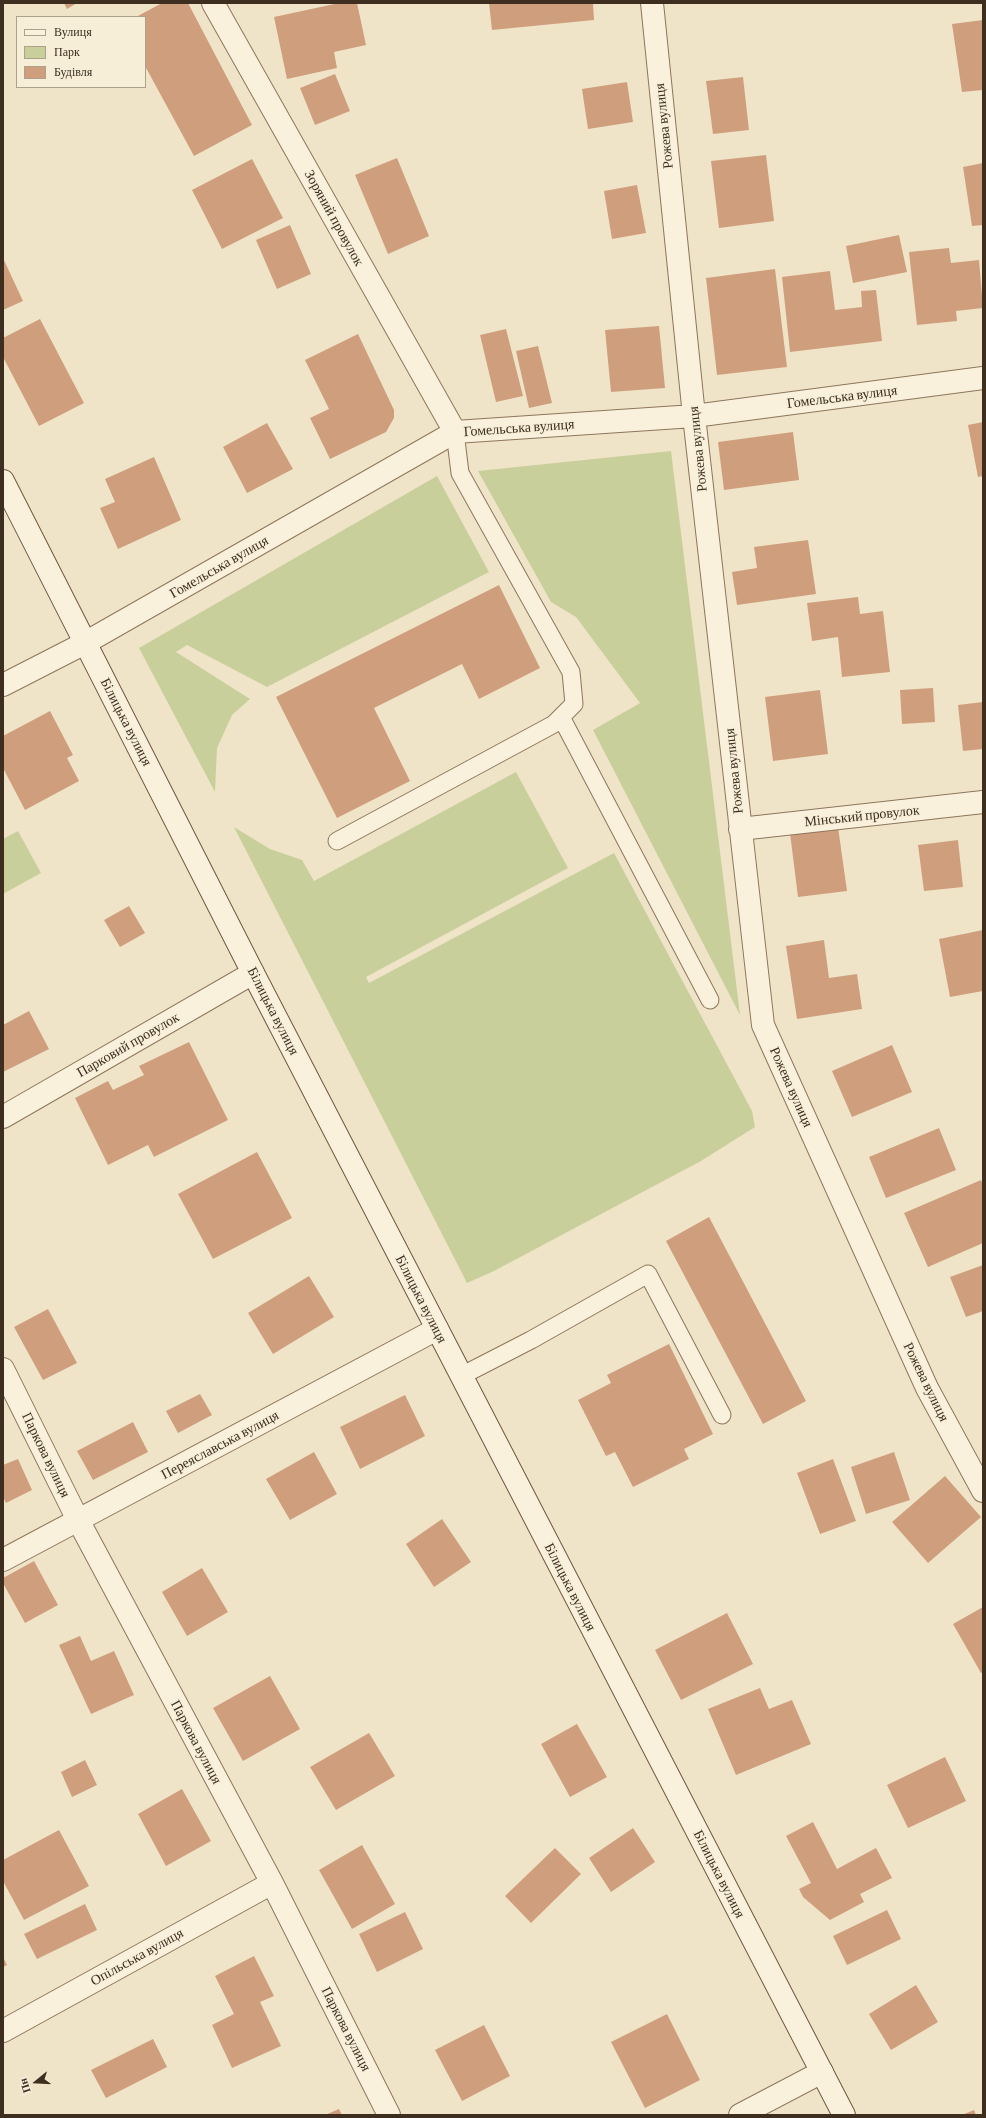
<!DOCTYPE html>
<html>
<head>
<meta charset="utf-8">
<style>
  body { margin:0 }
  #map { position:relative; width:986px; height:2118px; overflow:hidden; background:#f0e4c8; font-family:"Crimson Pro",serif }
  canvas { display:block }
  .frame { position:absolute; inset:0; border:4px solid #3d2e20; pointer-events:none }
  .legend { position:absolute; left:16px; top:16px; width:130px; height:72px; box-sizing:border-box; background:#f7eed8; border:1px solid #ada18e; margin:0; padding:5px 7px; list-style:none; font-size:12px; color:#3d2e20 }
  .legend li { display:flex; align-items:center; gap:8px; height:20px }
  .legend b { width:20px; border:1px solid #ada18e }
  .north { position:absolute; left:16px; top:2062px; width:40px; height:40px; -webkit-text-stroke:3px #f7eed8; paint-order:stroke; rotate:252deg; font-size:11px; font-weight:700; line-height:16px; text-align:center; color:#3d2e20 }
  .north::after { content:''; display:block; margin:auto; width:14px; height:18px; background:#3d2e20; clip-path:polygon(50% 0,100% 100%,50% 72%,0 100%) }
</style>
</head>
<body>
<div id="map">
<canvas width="986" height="2118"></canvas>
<div class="frame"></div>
<ul class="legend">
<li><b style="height:5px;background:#faf1dc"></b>Вулиця</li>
<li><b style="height:11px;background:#c9cf9b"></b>Парк</li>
<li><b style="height:11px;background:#cf9f7d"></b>Будівля</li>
</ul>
<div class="north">Пн</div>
</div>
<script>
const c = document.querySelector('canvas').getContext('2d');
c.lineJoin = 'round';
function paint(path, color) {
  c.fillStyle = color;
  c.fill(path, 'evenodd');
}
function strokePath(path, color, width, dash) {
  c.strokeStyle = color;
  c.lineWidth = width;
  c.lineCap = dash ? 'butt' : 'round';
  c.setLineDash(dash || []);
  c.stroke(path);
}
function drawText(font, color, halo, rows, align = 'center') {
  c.font = font + ' "Crimson Pro",serif';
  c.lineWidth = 3;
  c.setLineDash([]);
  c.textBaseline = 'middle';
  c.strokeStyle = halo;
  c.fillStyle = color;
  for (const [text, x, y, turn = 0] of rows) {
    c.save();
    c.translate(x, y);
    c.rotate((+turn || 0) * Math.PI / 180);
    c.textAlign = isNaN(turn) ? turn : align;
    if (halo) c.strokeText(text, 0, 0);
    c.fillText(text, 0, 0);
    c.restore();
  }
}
paint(new Path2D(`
  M 671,451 L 740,1015 L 593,730 L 640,703 L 576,617 L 551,602 L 478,471 Z
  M 437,476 L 489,572 L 267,687 L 187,645 L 176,652 L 250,699 L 232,715 L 217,748 L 215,792 L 139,648 Z
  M 516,772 L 568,868 L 366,977 L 369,983 L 614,853 L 752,1111 L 755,1127 L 701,1161 L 494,1271 L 467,1283 L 234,827 L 270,849 L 302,860 L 314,881 Z
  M 18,831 L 41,873 L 3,894 L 3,839 Z`), '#c9cf9b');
paint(new Path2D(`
  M 64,3 L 77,3 L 67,9 Z
  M 162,3 L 188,3 L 252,125 L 194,156 L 145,66 L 145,17 L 136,17 Z
  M 339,3 L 357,3 L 366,45 L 334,52 L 337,68 L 287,79 L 274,17 Z
  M 489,3 L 593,3 L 594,20 L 492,30 Z
  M 983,20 L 983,90 L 962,92 L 952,24 Z
  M 335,74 L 350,111 L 315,125 L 300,88 Z
  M 743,77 L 749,130 L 713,134 L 706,81 Z
  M 627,82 L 633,122 L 588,129 L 582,89 Z
  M 766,155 L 774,221 L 719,228 L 711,161 Z
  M 397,158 L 429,236 L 388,254 L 355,175 Z
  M 252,159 L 283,218 L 222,249 L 192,190 Z
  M 983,163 L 983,225 L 972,226 L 963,167 Z
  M 637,185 L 646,233 L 612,239 L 604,191 Z
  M 290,225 L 311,274 L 277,289 L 256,240 Z
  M 899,235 L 907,272 L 853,283 L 846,246 Z
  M 949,248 L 951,263 L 979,260 L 983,308 L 956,311 L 957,321 L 917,325 L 909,252 Z
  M 3,258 L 23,301 L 3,310 Z
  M 775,269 L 787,367 L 717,375 L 706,278 Z
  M 830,271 L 835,310 L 862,307 L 861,291 L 876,290 L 882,341 L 790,352 L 782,277 Z
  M 40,319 L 84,403 L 39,426 L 3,357 L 3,338 Z
  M 659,326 L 665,388 L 611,392 L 605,330 Z
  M 506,329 L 523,396 L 496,402 L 480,335 Z
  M 358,334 L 394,410 L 394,418 L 386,432 L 330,459 L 310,418 L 329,409 L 305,360 Z
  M 538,346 L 552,403 L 529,408 L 516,351 Z
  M 983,422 L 983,476 L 978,477 L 968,425 Z
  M 267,423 L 293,469 L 247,493 L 223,447 Z
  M 793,432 L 799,480 L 724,490 L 718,442 Z
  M 154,457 L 181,520 L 118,549 L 100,508 L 115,502 L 105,479 Z
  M 808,540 L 816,594 L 737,605 L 732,572 L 757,568 L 754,547 Z
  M 499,585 L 540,668 L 479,699 L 462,664 L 374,708 L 410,781 L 337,818 L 276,697 Z
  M 858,597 L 860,614 L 883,611 L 890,672 L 842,677 L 838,637 L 812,641 L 807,603 Z
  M 933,688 L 935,722 L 902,724 L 900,690 Z
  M 820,690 L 828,754 L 773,761 L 765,697 Z
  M 983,702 L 983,749 L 963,751 L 958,705 Z
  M 50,711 L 73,755 L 67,758 L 79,781 L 25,810 L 3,768 L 3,736 Z
  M 838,827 L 847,891 L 798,897 L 790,833 Z
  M 958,840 L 963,887 L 924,891 L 918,845 Z
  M 129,906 L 145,933 L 120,947 L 104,920 Z
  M 983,930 L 983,991 L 950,997 L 939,939 Z
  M 824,940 L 829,978 L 857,974 L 862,1009 L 797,1019 L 786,946 Z
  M 29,1011 L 49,1049 L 3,1072 L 3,1025 Z
  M 189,1042 L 228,1120 L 154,1157 L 148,1145 L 108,1165 L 75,1098 L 108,1081 L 113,1090 L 144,1075 L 139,1066 Z
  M 892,1045 L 912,1092 L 852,1117 L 832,1071 Z
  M 939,1128 L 956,1170 L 886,1198 L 869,1157 Z
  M 257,1152 L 292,1218 L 213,1259 L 178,1194 Z
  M 981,1180 L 983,1185 L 983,1243 L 928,1267 L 904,1213 Z
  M 709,1217 L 806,1401 L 763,1424 L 666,1241 Z
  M 983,1265 L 983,1311 L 966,1317 L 950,1277 Z
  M 309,1276 L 334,1317 L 273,1354 L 248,1313 Z
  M 48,1309 L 77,1363 L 43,1380 L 14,1327 Z
  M 669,1344 L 713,1434 L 684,1449 L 689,1459 L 633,1487 L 615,1452 L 606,1456 L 578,1400 L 611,1383 L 607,1375 Z
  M 200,1394 L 212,1415 L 178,1433 L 166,1411 Z
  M 405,1395 L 425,1436 L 360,1469 L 340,1427 Z
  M 133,1422 L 148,1452 L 93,1480 L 77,1451 Z
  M 314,1452 L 337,1494 L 290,1520 L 266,1479 Z
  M 894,1452 L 910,1500 L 866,1514 L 851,1467 Z
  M 18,1459 L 32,1490 L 6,1503 L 3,1497 L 3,1465 Z
  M 833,1459 L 856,1521 L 820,1534 L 797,1473 Z
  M 945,1476 L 981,1517 L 928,1563 L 892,1522 Z
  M 442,1519 L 471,1562 L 434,1587 L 406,1544 Z
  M 34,1561 L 58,1605 L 25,1623 L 3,1583 L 3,1578 Z
  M 202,1568 L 228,1612 L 187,1636 L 162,1592 Z
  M 983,1607 L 983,1672 L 981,1673 L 953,1624 Z
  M 727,1613 L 753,1664 L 681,1700 L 655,1650 Z
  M 80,1636 L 91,1661 L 114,1651 L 134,1695 L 91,1714 L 59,1645 Z
  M 270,1676 L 300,1729 L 243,1761 L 213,1708 Z
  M 760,1688 L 769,1709 L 792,1700 L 811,1744 L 736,1775 L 708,1709 Z
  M 577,1724 L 607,1777 L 570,1797 L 541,1744 Z
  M 369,1733 L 395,1776 L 336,1810 L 310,1767 Z
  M 945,1757 L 966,1801 L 908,1828 L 887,1785 Z
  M 85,1760 L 97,1785 L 72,1797 L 61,1772 Z
  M 182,1789 L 211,1841 L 166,1866 L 138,1814 Z
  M 813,1822 L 837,1869 L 876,1848 L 892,1878 L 860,1894 L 864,1902 L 830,1920 L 803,1897 L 799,1889 L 811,1883 L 786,1836 Z
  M 633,1828 L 655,1862 L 611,1892 L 589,1858 Z
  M 59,1830 L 89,1886 L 24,1920 L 3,1881 L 3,1860 Z
  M 362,1845 L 395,1904 L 352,1929 L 319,1870 Z
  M 555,1848 L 581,1874 L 531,1923 L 505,1896 Z
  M 85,1904 L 97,1930 L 37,1959 L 24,1934 Z
  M 887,1910 L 901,1939 L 847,1965 L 833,1936 Z
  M 405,1912 L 423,1949 L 377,1972 L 359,1934 Z
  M 254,1956 L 274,1996 L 260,2002 L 281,2046 L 232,2068 L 212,2025 L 234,2014 L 215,1976 Z
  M 3,1957 L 7,1965 L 3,1967 Z
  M 916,1985 L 938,2022 L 891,2050 L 869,2014 Z
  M 667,2014 L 700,2080 L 645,2108 L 611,2042 Z
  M 484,2025 L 510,2076 L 462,2101 L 435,2050 Z
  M 153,2039 L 167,2067 L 106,2098 L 91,2070 Z
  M 339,2109 L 342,2115 L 325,2115 Z
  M 974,2110 L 976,2115 L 962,2115 Z`), '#cf9f7d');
const lane = new Path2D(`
  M 561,717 L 710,1000
  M 337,841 L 554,724 L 574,704 L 571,672 L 460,473 L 455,432
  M 461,1376 L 531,1340 L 648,1274 L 722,1415`);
const street = new Path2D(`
  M 213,3 L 455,432
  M 652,3 L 694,416 L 763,1025 L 927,1388 L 983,1491
  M 3,685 L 85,643 L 455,432 L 694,416 L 983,378
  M 740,829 L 983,802
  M 3,1117 L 253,973
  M 3,1369 L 78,1520 L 272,1883 L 389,2115
  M 3,1560 L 437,1329
  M 3,2031 L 272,1883
  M 740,2115 L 822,2072`);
const secondary = new Path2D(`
  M 3,481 L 253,973 L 844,2115`);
strokePath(lane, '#8d765c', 19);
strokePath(street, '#8d765c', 24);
strokePath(secondary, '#6f573f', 24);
strokePath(lane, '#faf1dc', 17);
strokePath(street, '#faf1dc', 22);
strokePath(secondary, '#faf1dc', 22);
drawText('14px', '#3d2e20', '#f7eed8', [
  ["Рожева вулиця",664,126,-96],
  ["Зоряний провулок",334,218,61],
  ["Гомельська вулиця",842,397,-7],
  ["Гомельська вулиця",519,428,-4],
  ["Рожева вулиця",698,449,-96],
  ["Гомельська вулиця",219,567,-30],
  ["Білицька вулиця",126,722,63],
  ["Рожева вулиця",734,771,-96],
  ["Мінський провулок",862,816,-6],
  ["Білицька вулиця",273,1011,63],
  ["Парковий провулок",128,1045,-30],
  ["Рожева вулиця",791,1087,66],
  ["Білицька вулиця",421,1299,63],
  ["Рожева вулиця",926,1382,64],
  ["Переяславська вулиця",220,1445,-28],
  ["Паркова вулиця",46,1455,64],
  ["Білицька вулиця",570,1587,63],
  ["Паркова вулиця",196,1742,62],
  ["Білицька вулиця",719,1874,63],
  ["Опільська вулиця",137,1957,-29],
  ["Паркова вулиця",346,2029,63]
]);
</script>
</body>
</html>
